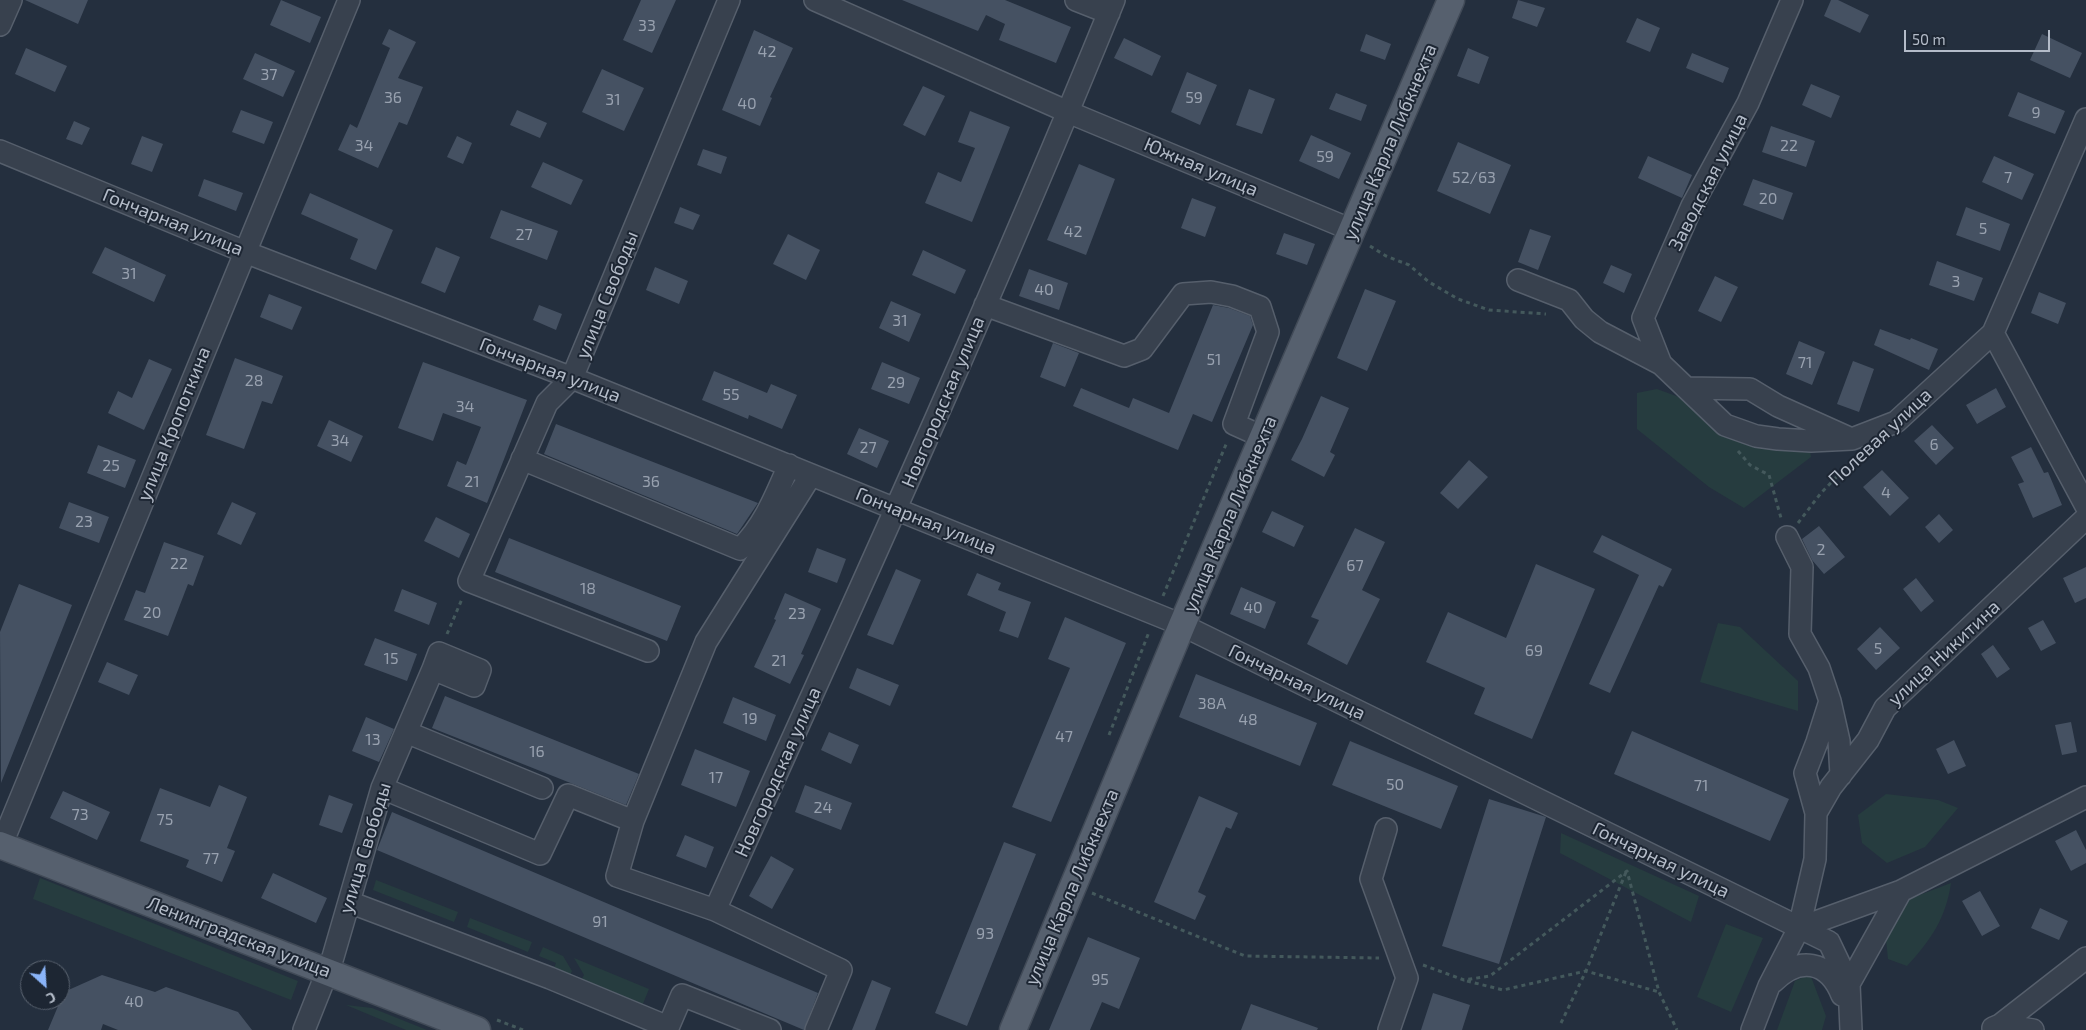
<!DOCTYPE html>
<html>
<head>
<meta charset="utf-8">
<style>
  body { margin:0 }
  #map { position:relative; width:2086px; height:1030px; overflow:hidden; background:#242f3e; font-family:"Exo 2",sans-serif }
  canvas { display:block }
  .north { position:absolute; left:20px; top:960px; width:50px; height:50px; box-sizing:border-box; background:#1d2633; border:1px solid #59626f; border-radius:50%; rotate:154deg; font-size:14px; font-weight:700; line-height:20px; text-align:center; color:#b4bcc9 }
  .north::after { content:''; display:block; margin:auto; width:18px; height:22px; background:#8ab4f8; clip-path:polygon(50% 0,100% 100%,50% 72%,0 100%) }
  .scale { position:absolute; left:1904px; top:30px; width:146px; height:22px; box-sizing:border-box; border:2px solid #b4bcc9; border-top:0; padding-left:6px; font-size:15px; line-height:18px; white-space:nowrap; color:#b4bcc9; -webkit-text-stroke:4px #1d2633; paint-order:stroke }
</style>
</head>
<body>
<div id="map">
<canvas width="2086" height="1030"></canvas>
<div class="north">С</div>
<div class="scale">50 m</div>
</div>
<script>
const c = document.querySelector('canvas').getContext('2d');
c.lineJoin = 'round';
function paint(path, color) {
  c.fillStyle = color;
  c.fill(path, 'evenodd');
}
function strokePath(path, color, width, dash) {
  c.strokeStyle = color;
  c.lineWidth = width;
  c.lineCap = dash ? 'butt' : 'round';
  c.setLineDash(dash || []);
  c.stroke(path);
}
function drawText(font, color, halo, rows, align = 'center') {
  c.font = font + ' "Exo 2",sans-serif';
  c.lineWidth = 4;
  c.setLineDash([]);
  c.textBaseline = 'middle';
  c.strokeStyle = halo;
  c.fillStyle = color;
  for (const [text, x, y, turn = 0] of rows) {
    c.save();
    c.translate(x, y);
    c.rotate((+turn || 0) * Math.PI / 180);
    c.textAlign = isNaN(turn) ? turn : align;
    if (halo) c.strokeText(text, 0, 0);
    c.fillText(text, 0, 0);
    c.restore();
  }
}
paint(new Path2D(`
  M 1657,389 L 1809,445 L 1811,457 L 1744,508 L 1709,487 L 1637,429 L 1637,393 Z
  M 1718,623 L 1740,627 L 1798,681 L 1798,711 L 1700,682 Z
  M 1886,794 L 1938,800 L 1958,808 L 1925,847 L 1887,863 L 1862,843 L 1858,815 Z
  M 1561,833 L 1699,896 L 1691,922 L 1560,853 Z
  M 40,878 L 298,981 L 291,1000 L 33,899 Z
  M 376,880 L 458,912 L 454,922 L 373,890 Z
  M 1951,883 C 1946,918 1931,940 1907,966 L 1888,959 L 1885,929 L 1909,899 Z
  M 470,918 L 532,942 L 528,952 L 467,927 Z
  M 1726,924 L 1763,938 L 1731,1012 L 1697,997 Z
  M 543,947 L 563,956 L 572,971 L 565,985 L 550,978 L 556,963 L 539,956 Z
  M 574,958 L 649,989 L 638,1016 L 576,990 L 584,975 Z
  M 1810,974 L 1826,1016 L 1822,1030 L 1777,1030 L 1795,981 Z
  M 346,1005 L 372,1008 L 427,1030 L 406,1030 Z`), '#263c3f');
paint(new Path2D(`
  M 25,0 L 88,0 L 78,24 Z
  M 281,0 L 321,17 L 310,43 L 270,25 Z
  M 641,0 L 676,0 L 652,53 L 623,40 Z
  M 902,0 L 1005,0 L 1071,27 L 1056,63 L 999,40 L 1005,24 L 986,15 L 978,31 Z
  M 1518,0 L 1545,8 L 1537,27 L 1512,18 Z
  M 1831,0 L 1838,0 L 1869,15 L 1860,33 L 1824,16 Z
  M 1637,18 L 1660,28 L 1650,52 L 1626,42 Z
  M 389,29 L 416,42 L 398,78 L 423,87 L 407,125 L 399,122 L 378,168 L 338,150 L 350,124 L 357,128 L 390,48 L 382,44 Z
  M 754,30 L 793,48 L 770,97 L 772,98 L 760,126 L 722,110 Z
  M 1366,34 L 1391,44 L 1385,60 L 1360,51 Z
  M 2042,34 L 2082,53 L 2070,78 L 2030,60 Z
  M 1124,38 L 1161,56 L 1152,76 L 1114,58 Z
  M 26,48 L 67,66 L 55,92 L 15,74 Z
  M 1468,48 L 1489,57 L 1479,84 L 1457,76 Z
  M 255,53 L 295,71 L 283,97 L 243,79 Z
  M 1692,53 L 1729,68 L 1723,83 L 1686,68 Z
  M 602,69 L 644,88 L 624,131 L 582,112 Z
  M 1187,72 L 1217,85 L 1200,125 L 1171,112 Z
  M 1811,84 L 1840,96 L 1831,118 L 1802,105 Z
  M 923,86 L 945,96 L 925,136 L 903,125 Z
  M 1249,89 L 1275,99 L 1262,134 L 1236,125 Z
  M 2018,92 L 2065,111 L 2055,134 L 2008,116 Z
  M 1336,93 L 1367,105 L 1361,121 L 1329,109 Z
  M 241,110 L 273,122 L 264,144 L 232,132 Z
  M 517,110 L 547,123 L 540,138 L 510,125 Z
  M 970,111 L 1010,127 L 972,222 L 925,203 L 938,172 L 961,182 L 975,148 L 958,142 Z
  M 74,121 L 90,128 L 82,145 L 66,139 Z
  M 1771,126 L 1815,141 L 1806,167 L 1762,152 Z
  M 1311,135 L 1351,153 L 1339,179 L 1299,161 Z
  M 142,136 L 163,144 L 152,172 L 131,164 Z
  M 457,136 L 472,143 L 463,164 L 447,157 Z
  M 1458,142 L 1511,165 L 1490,214 L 1437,191 Z
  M 703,149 L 727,157 L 721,174 L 697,165 Z
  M 1648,156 L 1692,175 L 1682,198 L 1638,178 Z
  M 1994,156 L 2034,174 L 2022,200 L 1982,182 Z
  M 543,162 L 583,180 L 571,205 L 531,187 Z
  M 1079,164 L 1115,179 L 1086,255 L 1047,240 Z
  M 204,179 L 243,193 L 236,211 L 198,196 Z
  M 1753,179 L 1793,193 L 1783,220 L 1743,205 Z
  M 310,193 L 393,230 L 376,270 L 350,259 L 358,239 L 301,214 Z
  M 1192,198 L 1216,207 L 1205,237 L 1181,228 Z
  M 680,207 L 700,215 L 693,230 L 674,223 Z
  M 1966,207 L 2010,224 L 2000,251 L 1956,235 Z
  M 501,210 L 558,231 L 547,260 L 490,238 Z
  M 1530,229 L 1551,236 L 1538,270 L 1518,262 Z
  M 1284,233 L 1315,244 L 1307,265 L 1276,254 Z
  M 788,234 L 820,250 L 806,280 L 773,264 Z
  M 105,247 L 166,275 L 154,302 L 92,273 Z
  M 436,247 L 460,257 L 445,293 L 421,283 Z
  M 923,250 L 966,270 L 955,294 L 912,275 Z
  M 1937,261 L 1983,278 L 1974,301 L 1929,285 Z
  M 1611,265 L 1632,274 L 1624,293 L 1603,283 Z
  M 655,267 L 688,281 L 679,304 L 646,290 Z
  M 1029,269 L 1068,283 L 1059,310 L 1019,296 Z
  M 1715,276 L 1738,287 L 1721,322 L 1698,311 Z
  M 1365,289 L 1396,301 L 1367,371 L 1337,358 Z
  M 2039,292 L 2066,303 L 2058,324 L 2031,313 Z
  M 269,294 L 302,307 L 292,330 L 260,317 Z
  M 891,301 L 921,314 L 909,342 L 879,328 Z
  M 539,305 L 562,314 L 556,330 L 533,320 Z
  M 1213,305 L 1229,308 L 1250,316 L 1253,325 L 1212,422 L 1193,414 L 1178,450 L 1073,406 L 1081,388 L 1129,408 L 1133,398 L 1169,413 Z
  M 1880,329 L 1910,340 L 1911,338 L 1938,349 L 1929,370 L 1874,345 Z
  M 1799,341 L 1825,352 L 1812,385 L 1786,374 Z
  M 1053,343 L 1079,353 L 1065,387 L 1040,377 Z
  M 235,358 L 283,376 L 272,404 L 262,401 L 244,449 L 206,435 Z
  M 149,359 L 172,369 L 144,430 L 108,413 L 118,391 L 132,398 Z
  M 1853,361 L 1874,369 L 1859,412 L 1837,404 Z
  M 423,362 L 527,400 L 487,503 L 447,486 L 457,461 L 466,465 L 481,427 L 443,413 L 433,441 L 398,428 Z
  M 882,362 L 920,378 L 909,404 L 871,389 Z
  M 714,371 L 767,393 L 771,384 L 797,395 L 782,429 L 749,415 L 748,419 L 702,400 Z
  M 1996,388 L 2006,407 L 1977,424 L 1966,405 Z
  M 1321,396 L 1349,408 L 1330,452 L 1335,455 L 1324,477 L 1291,460 L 1302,439 Z
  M 329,420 L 363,436 L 351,462 L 317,446 Z
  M 556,424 L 758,503 L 737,534 L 544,454 Z
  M 1932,425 L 1954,448 L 1936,465 L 1914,441 Z
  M 859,428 L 889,441 L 877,468 L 847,454 Z
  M 98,445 L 136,460 L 125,488 L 87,473 Z
  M 2031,447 L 2044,473 L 2048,472 L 2062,505 L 2033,518 L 2018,484 L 2024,482 L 2011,457 Z
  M 1469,460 L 1488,477 L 1458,509 L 1440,493 Z
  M 1882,470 L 1909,498 L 1890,516 L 1863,487 Z
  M 69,502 L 109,517 L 99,543 L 59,528 Z
  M 232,502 L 256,513 L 241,545 L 217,534 Z
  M 1272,511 L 1304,526 L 1294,547 L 1262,532 Z
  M 1939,514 L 1953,530 L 1939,543 L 1925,527 Z
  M 436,517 L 470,534 L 459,558 L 424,541 Z
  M 1819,526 L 1845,557 L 1824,574 L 1812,560 L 1802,539 Z
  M 1355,528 L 1385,542 L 1362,590 L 1380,599 L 1347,665 L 1307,644 L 1319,620 L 1311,617 Z
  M 1602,535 L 1672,569 L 1663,587 L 1659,585 L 1610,693 L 1589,684 L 1639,575 L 1593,552 Z
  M 509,538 L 681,606 L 667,641 L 495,572 Z
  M 164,542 L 204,556 L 193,586 L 188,584 L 168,636 L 124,620 L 136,590 L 145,593 Z
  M 817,548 L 846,559 L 837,583 L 808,572 Z
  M 1536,564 L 1595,589 L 1532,739 L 1474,714 L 1485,688 L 1426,662 L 1448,612 L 1506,638 Z
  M 2086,567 L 2086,598 L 2075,603 L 2063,578 Z
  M 896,569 L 921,580 L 893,645 L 867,635 Z
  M 977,573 L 1001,583 L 998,590 L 1031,602 L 1018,638 L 999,631 L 1006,612 L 967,595 Z
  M 1916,578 L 1934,601 L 1921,612 L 1903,589 Z
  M 19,584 L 72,605 L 1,783 L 0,632 Z
  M 1241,587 L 1276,602 L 1265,629 L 1230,614 Z
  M 402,589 L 437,603 L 429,625 L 394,611 Z
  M 785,593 L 821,609 L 801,654 L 804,655 L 790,684 L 754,667 L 776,620 L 774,619 Z
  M 1065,617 L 1126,643 L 1051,822 L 1012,807 L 1070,668 L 1048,659 Z
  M 2043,620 L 2056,643 L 2041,651 L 2028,628 Z
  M 1880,627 L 1900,648 L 1876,670 L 1857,649 Z
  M 375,638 L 417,654 L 407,681 L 364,665 Z
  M 1993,645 L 2010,669 L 1997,678 L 1981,654 Z
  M 107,662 L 138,675 L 129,695 L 98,682 Z
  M 857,668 L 899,685 L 890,706 L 849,688 Z
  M 1196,674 L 1317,723 L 1300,766 L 1179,717 Z
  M 445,696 L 639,774 L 626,805 L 432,728 Z
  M 733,697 L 776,715 L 766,741 L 723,723 Z
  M 366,717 L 394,729 L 379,762 L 352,751 Z
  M 2071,722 L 2077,752 L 2062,755 L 2055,725 Z
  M 1632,731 L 1789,799 L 1770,841 L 1614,774 Z
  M 829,732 L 859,745 L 851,764 L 821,750 Z
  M 1954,740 L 1966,766 L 1948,774 L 1936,749 Z
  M 1350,741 L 1458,786 L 1441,829 L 1332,785 Z
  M 695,749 L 750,771 L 736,807 L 681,785 Z
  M 219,785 L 247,797 L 227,848 L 235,851 L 222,882 L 186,867 L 189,860 L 140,841 L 160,788 L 210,807 Z
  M 805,785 L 852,803 L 841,830 L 795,812 Z
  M 63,791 L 110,812 L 97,840 L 50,818 Z
  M 329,795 L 353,804 L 342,833 L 319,825 Z
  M 1199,796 L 1238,813 L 1231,829 L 1226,827 L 1198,892 L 1206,896 L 1195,920 L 1154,902 Z
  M 1489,799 L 1546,817 L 1499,964 L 1442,946 Z
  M 392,812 L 818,993 L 804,1030 L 377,850 Z
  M 2076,830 L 2086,850 L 2086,863 L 2071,871 L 2055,841 Z
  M 685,835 L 714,847 L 706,868 L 676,856 Z
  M 1004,842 L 1036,854 L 967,1026 L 935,1013 Z
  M 771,856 L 794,869 L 772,909 L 749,896 Z
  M 273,873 L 327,898 L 316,923 L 261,898 Z
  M 1980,891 L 2000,926 L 1982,936 L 1962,901 Z
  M 2040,908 L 2068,921 L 2059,940 L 2031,928 Z
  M 1088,937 L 1140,958 L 1119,1009 L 1102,1002 L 1090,1030 L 1049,1030 Z
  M 102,975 L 155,992 L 166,987 L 238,1012 L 252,1030 L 118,1030 L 103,1024 L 101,1030 L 48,1030 L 64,992 Z
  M 872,980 L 891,988 L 875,1030 L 852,1030 Z
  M 1433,993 L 1470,1005 L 1462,1030 L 1421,1030 Z
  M 1251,1004 L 1318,1028 L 1317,1030 L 1241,1030 Z`), '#455162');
const minor = new Path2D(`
  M 815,0 L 1068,112 L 1352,230
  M 1076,0 L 1109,13
  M 0,25 L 11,0
  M 0,151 L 245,252 L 572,378 L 1182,625 L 1829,942 L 1849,984 L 1851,1030
  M 1518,280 L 1569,300 L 1584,319 L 1600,332 L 1661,364 L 1725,425 L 1756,436 L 1778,439 L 1811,441 L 1852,439 L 1896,422 L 1993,333 L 2086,119
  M 985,305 L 1124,356 L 1142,349 L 1183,294 L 1211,292 L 1232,296 L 1260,307 L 1268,332 L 1234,424 L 1263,437
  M 1993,333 L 2086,506
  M 1661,364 L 1643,318 L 1692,206 L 1748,103 L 1792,0
  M 1686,388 L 1750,389 L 1778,406 L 1847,437
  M 522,459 L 740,549 C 764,526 776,495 789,465
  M 1787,537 L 1802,567 L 1800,634 L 1819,668 L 1830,701 L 1839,741 L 1841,775
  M 648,651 L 469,581 L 547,403 L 572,378 L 729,0
  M 406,732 L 542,788
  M 382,788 L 540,854 L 568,795 L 633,821 L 706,642 L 811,475
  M 1816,813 L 1805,773 L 1817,742 L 1830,701
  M 633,821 L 617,876 L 715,910 L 841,970 L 816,1030
  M 1386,829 L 1371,879 L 1407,978 L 1389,1030
  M 1,846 L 349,0
  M 349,902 L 550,978 L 668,1027
  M 715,910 C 851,609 989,307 1114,0
  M 1799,928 L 1901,891 L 2086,797
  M 1773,982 C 1799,956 1828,960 1842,995
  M 1849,984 L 1901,891
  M 2000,1025 L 2086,958
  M 1993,1028 L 2000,1025 L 2033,1030
  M 304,1030 L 333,957 L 382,788 L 433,669 L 474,686 L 480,670 L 439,653 L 433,669
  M 667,1030 L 682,995 L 770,1030
  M 1752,1030 L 1769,986 L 1799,928 L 1815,859 L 1816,813 L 1831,787 L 1868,740 L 1885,708 L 2086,518`);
const major = new Path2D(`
  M 0,845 L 477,1030
  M 1013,1030 L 1182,625 L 1451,0`);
strokePath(minor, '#565f6c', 24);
strokePath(major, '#414a57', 29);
strokePath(new Path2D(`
  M 1370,246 L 1386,256 L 1409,265 L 1429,282 L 1458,299 L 1489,310 L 1546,314
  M 1738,451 L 1750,465 L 1769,475 L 1781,518
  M 1798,523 L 1821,493 L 1853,460
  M 1163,596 L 1227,442
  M 447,634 L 462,599
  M 1109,735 L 1149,632
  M 1092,893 L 1245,956 L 1379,958
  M 1423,965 L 1464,980 L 1490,976 L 1627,871 L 1659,992 L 1677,1030
  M 1467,981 L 1503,990 L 1586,971 L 1659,992
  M 497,1020 L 523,1030
  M 1561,1023 L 1586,971 L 1626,872`), '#44595c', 3, [4, 4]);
strokePath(minor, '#38414e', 21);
strokePath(major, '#56606e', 26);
drawText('16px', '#98a1af', null, [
  ["33",647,26],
  ["42",767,52],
  ["37",269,75],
  ["36",393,98],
  ["59",1194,98],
  ["31",613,100],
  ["40",747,104],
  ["9",2036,113],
  ["34",364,146],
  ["22",1789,146],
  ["59",1325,157],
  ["52/63",1474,178],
  ["7",2008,178],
  ["20",1768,199],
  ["5",1983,229],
  ["42",1073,232],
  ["27",524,235],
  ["31",129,274],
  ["3",1956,282],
  ["40",1044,290],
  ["31",900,321],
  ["51",1214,360],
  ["71",1805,363],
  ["28",254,381],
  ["29",896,383],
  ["55",731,395],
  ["34",465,407],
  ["34",340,441],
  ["6",1934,445],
  ["27",868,448],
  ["25",111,466],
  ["21",472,482],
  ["36",651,482],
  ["4",1886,493],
  ["23",84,522],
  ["2",1821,550],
  ["22",179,564],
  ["67",1355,566],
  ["18",588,589],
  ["40",1253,608],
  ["20",152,613],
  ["23",797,614],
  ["5",1878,649],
  ["69",1534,651],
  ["15",391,659],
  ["21",779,661],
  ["38А",1212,704],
  ["19",750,719],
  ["48",1248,720],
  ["47",1064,737],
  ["13",373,740],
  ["16",537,752],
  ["17",716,778],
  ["50",1395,785],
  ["71",1701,786],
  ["24",823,808],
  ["73",80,815],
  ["75",165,820],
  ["77",211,859],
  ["91",600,922],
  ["93",985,934],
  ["95",1100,980],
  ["40",134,1002]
]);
drawText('19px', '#b4bcc9', '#1d2633', [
  ["улица Карла Либкнехта",1390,142,-67],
  ["Южная улица",1201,167,23],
  ["Заводская улица",1708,182,-63],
  ["Гончарная улица",173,222,22],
  ["улица Свободы",607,295,-68],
  ["Гончарная улица",550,370,21],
  ["Новгородская улица",943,402,-67],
  ["улица Кропоткина",174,424,-68],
  ["Полевая улица",1880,437,-43],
  ["улица Карла Либкнехта",1230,514,-67],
  ["Гончарная улица",926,521,22],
  ["улица Никитина",1944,653,-43],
  ["Гончарная улица",1297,682,26],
  ["Новгородская улица",778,772,-66],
  ["улица Свободы",365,848,-73],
  ["Гончарная улица",1661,860,26],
  ["улица Карла Либкнехта",1072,887,-67],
  ["Ленинградская улица",239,937,21]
]);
</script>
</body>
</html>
